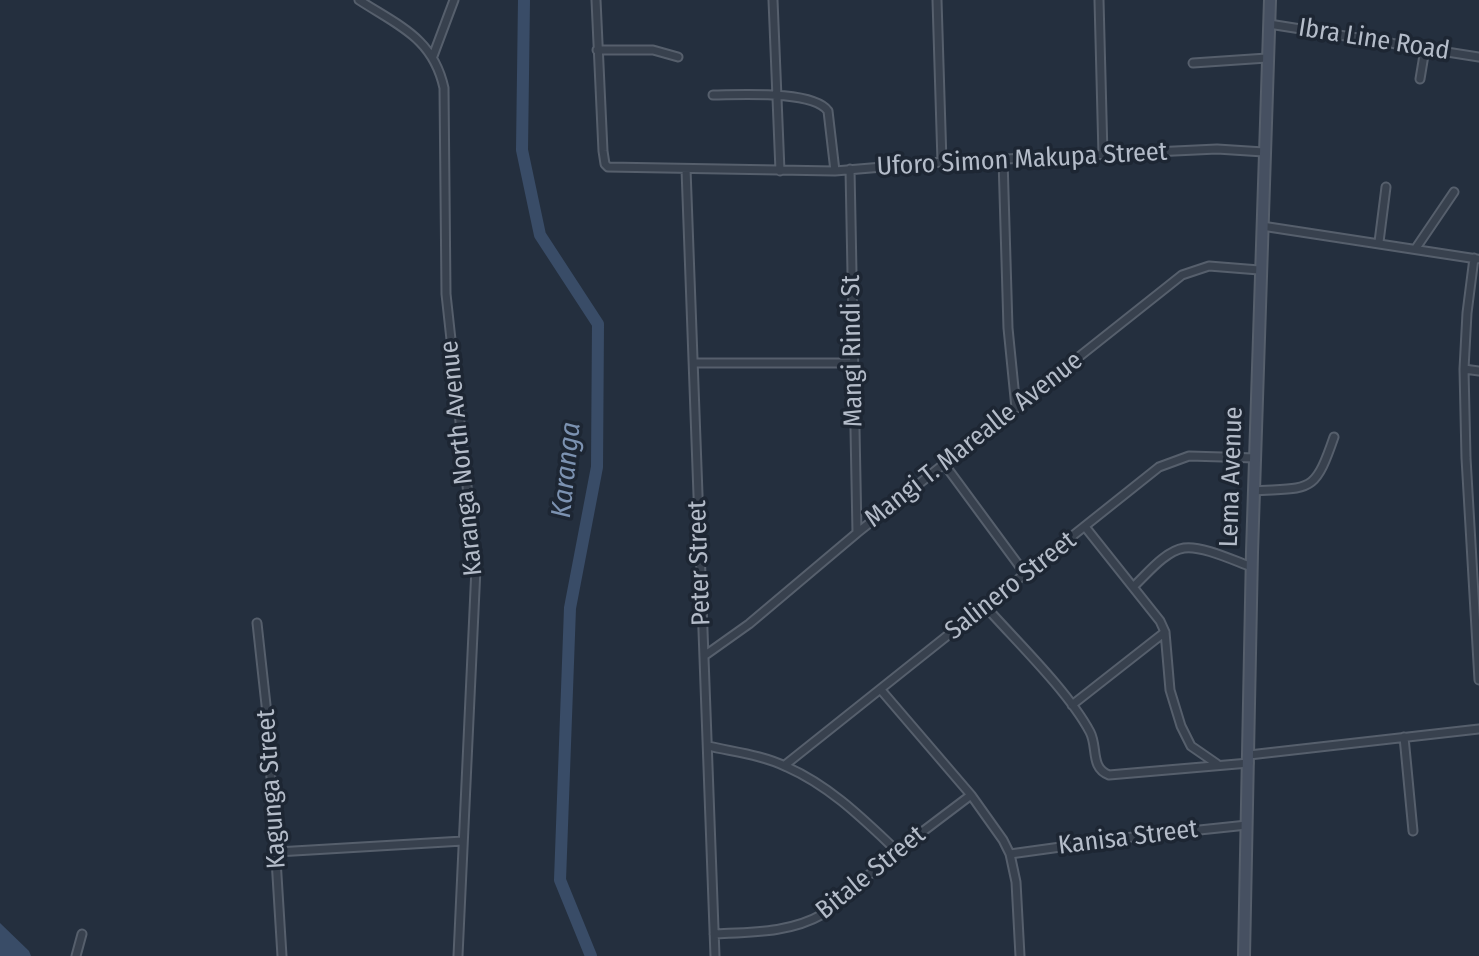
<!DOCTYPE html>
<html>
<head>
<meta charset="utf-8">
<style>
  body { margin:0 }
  canvas { display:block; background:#242f3e }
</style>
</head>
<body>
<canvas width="1479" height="956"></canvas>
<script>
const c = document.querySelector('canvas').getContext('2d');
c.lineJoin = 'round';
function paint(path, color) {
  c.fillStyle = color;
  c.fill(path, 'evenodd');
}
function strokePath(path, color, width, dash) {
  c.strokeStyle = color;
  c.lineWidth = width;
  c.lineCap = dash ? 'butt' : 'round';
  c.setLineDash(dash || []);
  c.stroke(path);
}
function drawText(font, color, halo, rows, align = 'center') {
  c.font = font + ' "Fira Sans Condensed",sans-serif';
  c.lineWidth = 7;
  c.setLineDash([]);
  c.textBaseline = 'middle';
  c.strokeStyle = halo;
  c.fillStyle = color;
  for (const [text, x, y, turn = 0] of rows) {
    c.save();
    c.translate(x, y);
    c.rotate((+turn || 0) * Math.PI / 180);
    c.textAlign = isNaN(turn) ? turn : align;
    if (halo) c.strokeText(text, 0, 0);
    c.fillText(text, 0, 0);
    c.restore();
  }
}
paint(new Path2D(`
  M 0,923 L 29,951 L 31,956 L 0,956 Z`), '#394c67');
strokePath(new Path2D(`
  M 524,0 L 522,150 L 540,235 L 598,324 L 597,467 L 570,608 L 560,880 L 591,956`), '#394c67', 12);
const street = new Path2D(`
  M 359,0 C 399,26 433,38 444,88 L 446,294 L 476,568 L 458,956
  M 596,0 L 603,151 L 605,164 L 608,167 L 835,171 L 942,162 L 1217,149 L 1264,152
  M 773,0 L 780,171
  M 937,0 L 942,162
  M 1099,0 L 1103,155
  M 1269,24 L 1479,57
  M 597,50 L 653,50 L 678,57
  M 433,56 L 454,0
  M 1193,63 L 1267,58
  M 1420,79 L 1425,49
  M 713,95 C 738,95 813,90 828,111 L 835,171
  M 1003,159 L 1008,328 L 1016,408
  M 686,169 L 715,956
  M 850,169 L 857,533
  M 1262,226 L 1477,259
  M 1379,242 L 1386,187
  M 1416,248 L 1454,192
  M 1474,258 L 1467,313 L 1464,369 L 1466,458 L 1479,680
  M 695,363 L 853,363
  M 1464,369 L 1479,371
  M 945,465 L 1026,575
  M 1253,491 C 1311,487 1314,495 1334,437
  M 1086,528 L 1160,621 L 1165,632 L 1170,690 L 1181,726 L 1191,746 L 1217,764
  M 1134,586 C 1147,574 1165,551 1184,548 C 1201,545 1235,561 1252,567
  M 985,606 C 1017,642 1068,691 1090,732 C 1098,747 1090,768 1109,775 L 1249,763
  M 257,623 L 267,714 L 282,956
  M 704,656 L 749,624 L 857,533 L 1182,275 L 1209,266 L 1259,270
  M 881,690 L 971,795 L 1003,840 L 1010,854 L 1016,882 L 1020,956
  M 1072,705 L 1165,632
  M 1404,737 L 1413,831
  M 708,746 C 734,752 763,755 787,767 C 830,786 863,819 897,851
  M 1249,755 L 1479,729
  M 785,765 L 1159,467 L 1189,456 L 1256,458
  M 277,852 L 463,841
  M 1010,854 L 1133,837 L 1247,825
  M 714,934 C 752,932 790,933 823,914 L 897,851 L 971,795
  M 76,956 L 82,934`);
const secondary = new Path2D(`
  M 1244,956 L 1252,552 L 1270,0`);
strokePath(street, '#565f6c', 11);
strokePath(secondary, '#565f6c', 14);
strokePath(street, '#38414e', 7);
strokePath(secondary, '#465061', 10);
drawText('26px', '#b4bcc9', '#1d2633', [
  ["Ibra Line Road",1374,40,9],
  ["Uforo Simon Makupa Street",1022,160,-3],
  ["Mangi Rindi St",853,351,-91],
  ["Mangi T. Marealle Avenue",974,440,-38],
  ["Karanga North Avenue",462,458,-96],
  ["Lema Avenue",1232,477,-88],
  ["Peter Street",700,563,-92],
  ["Salinero Street",1011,586,-38],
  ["Kagunga Street",272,789,-94],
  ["Kanisa Street",1128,838,-7],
  ["Bitale Street",871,873,-39]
]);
drawText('italic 28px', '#7c92b1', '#1d2633', [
  ["Karanga",567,470,-84]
]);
</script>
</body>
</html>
